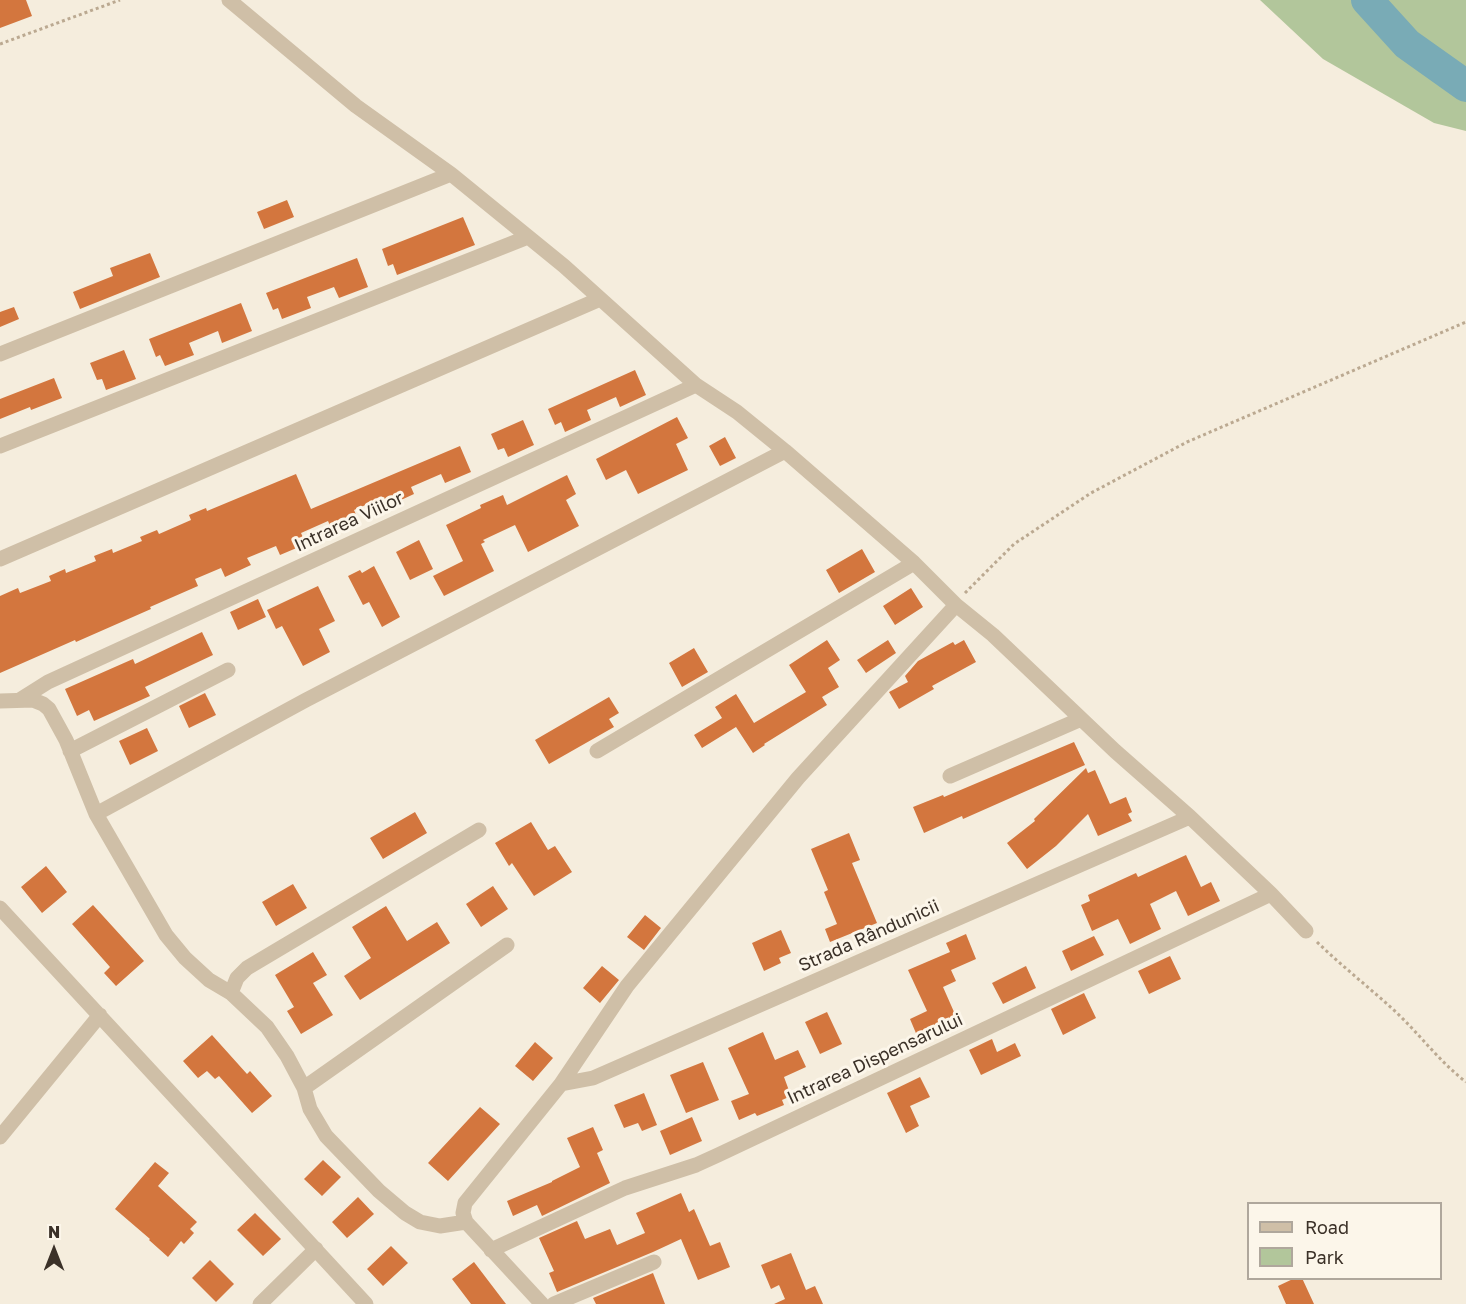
<!DOCTYPE html>
<html>
<head>
<meta charset="utf-8">
<style>
  body { margin:0 }
  #map { position:relative; width:1466px; height:1304px; overflow:hidden; background:#f5eddd; font-family:"Golos Text",sans-serif }
  canvas { display:block }
  .legend { position:absolute; left:1247px; top:1202px; width:195px; height:78px; box-sizing:border-box; background:#fcf6ea; border:2px solid #afa79c; margin:0; padding:8px 10px; list-style:none; font-size:18px; color:#3b3128 }
  .legend li { display:flex; align-items:center; gap:12px; height:30px }
  .legend b { width:30px; border:2px solid #afa79c }
  .north { position:absolute; left:24px; top:1220px; width:60px; height:60px; -webkit-text-stroke:4px #fcf6ea; paint-order:stroke; rotate:0deg; font-size:16px; font-weight:700; line-height:24px; text-align:center; color:#3b3128 }
  .north::after { content:''; display:block; margin:auto; width:21px; height:27px; background:#3b3128; clip-path:polygon(50% 0,100% 100%,50% 72%,0 100%) }
</style>
</head>
<body>
<div id="map">
<canvas width="1466" height="1304"></canvas>
<ul class="legend">
<li><b style="height:8px;background:#cfbfa7"></b>Road</li>
<li><b style="height:16px;background:#b2c69b"></b>Park</li>
</ul>
<div class="north">N</div>
</div>
<script>
const c = document.querySelector('canvas').getContext('2d');
c.lineJoin = 'round';
function paint(path, color) {
  c.fillStyle = color;
  c.fill(path, 'evenodd');
}
function strokePath(path, color, width, dash) {
  c.strokeStyle = color;
  c.lineWidth = width;
  c.lineCap = dash ? 'butt' : 'round';
  c.setLineDash(dash || []);
  c.stroke(path);
}
function drawText(font, color, halo, rows, align = 'center') {
  c.font = font + ' "Golos Text",sans-serif';
  c.lineWidth = 6;
  c.setLineDash([]);
  c.textBaseline = 'middle';
  c.strokeStyle = halo;
  c.fillStyle = color;
  for (const [text, x, y, turn = 0] of rows) {
    c.save();
    c.translate(x, y);
    c.rotate((+turn || 0) * Math.PI / 180);
    c.textAlign = isNaN(turn) ? turn : align;
    if (halo) c.strokeText(text, 0, 0);
    c.fillText(text, 0, 0);
    c.restore();
  }
}
paint(new Path2D(`
  M 1260,0 L 1466,0 L 1466,131 L 1434,123 L 1323,59 Z`), '#b2c69b');
strokePath(new Path2D(`
  M 1367,0 L 1407,44 L 1466,86`), '#79abb6', 32);
paint(new Path2D(`
  M 0,0 L 26,0 L 32,16 L 0,28 Z
  M 287,200 L 294,217 L 264,229 L 257,212 Z
  M 463,217 L 475,245 L 397,275 L 393,264 L 388,266 L 382,249 Z
  M 150,253 L 160,277 L 80,309 L 73,292 L 113,276 L 110,268 Z
  M 357,258 L 368,287 L 339,298 L 334,287 L 307,297 L 311,308 L 282,319 L 278,308 L 273,310 L 266,293 Z
  M 241,303 L 252,331 L 222,343 L 218,331 L 189,343 L 194,355 L 165,366 L 160,355 L 156,357 L 149,339 Z
  M 14,307 L 19,319 L 0,327 L 0,312 Z
  M 124,350 L 136,379 L 106,390 L 102,379 L 97,380 L 90,363 Z
  M 635,370 L 646,395 L 620,407 L 616,397 L 587,410 L 591,420 L 565,432 L 561,422 L 555,425 L 548,409 Z
  M 54,378 L 62,398 L 31,410 L 30,407 L 0,419 L 0,399 Z
  M 677,417 L 688,438 L 676,444 L 688,470 L 638,494 L 626,470 L 606,480 L 596,459 Z
  M 523,420 L 534,445 L 508,457 L 504,448 L 498,450 L 491,434 Z
  M 725,437 L 736,458 L 720,466 L 709,446 Z
  M 460,446 L 471,472 L 445,483 L 441,474 L 411,487 L 414,494 L 388,506 L 384,497 L 354,510 L 358,519 L 332,530 L 328,521 L 301,533 L 306,544 L 280,555 L 276,546 L 247,558 L 251,565 L 225,577 L 221,568 L 195,579 L 198,586 L 150,607 L 151,609 L 76,642 L 75,640 L 0,673 L 0,596 L 18,588 L 20,593 L 51,581 L 49,576 L 65,569 L 66,573 L 96,561 L 94,556 L 112,549 L 113,553 L 142,541 L 140,537 L 157,530 L 159,534 L 191,520 L 189,515 L 206,508 L 207,511 L 296,474 L 311,509 Z
  M 567,475 L 576,494 L 566,500 L 579,526 L 528,552 L 515,525 L 483,540 L 485,542 L 481,544 L 494,571 L 444,596 L 433,576 L 463,561 L 446,525 L 481,508 L 480,505 L 503,495 L 507,505 Z
  M 419,540 L 433,569 L 410,580 L 396,552 Z
  M 862,549 L 875,572 L 839,593 L 826,570 Z
  M 374,566 L 400,617 L 382,627 L 369,602 L 363,605 L 348,576 L 360,570 L 362,573 Z
  M 318,586 L 335,621 L 319,629 L 330,652 L 303,666 L 282,626 L 276,629 L 267,610 Z
  M 911,588 L 923,607 L 895,625 L 883,606 Z
  M 258,599 L 266,617 L 238,630 L 230,612 Z
  M 202,632 L 213,655 L 145,687 L 150,696 L 132,704 L 94,721 L 89,710 L 77,716 L 65,689 L 133,659 L 135,664 Z
  M 827,640 L 840,660 L 828,668 L 839,687 L 822,697 L 827,705 L 764,744 L 765,745 L 753,753 L 736,727 L 702,748 L 694,735 L 722,718 L 715,707 L 736,694 L 754,723 L 806,692 L 789,665 Z
  M 888,640 L 896,653 L 866,673 L 857,660 Z
  M 964,640 L 976,662 L 932,686 L 934,689 L 899,709 L 889,692 L 908,682 L 905,676 L 918,661 L 953,642 L 955,645 Z
  M 694,648 L 708,672 L 682,687 L 669,663 Z
  M 205,693 L 216,715 L 189,728 L 179,706 Z
  M 609,697 L 619,713 L 609,719 L 614,727 L 549,764 L 535,740 Z
  M 147,728 L 158,751 L 130,765 L 119,741 Z
  M 1074,742 L 1085,765 L 963,819 L 962,816 L 924,833 L 913,807 L 943,795 L 944,797 Z
  M 1086,768 L 1088,773 L 1095,770 L 1110,804 L 1126,797 L 1132,812 L 1128,814 L 1132,821 L 1098,836 L 1088,814 L 1056,846 L 1027,869 L 1007,843 L 1035,821 L 1034,819 Z
  M 415,812 L 427,833 L 383,859 L 370,838 Z
  M 531,822 L 548,850 L 555,846 L 572,872 L 534,896 L 512,863 L 509,866 L 495,843 Z
  M 849,833 L 860,860 L 852,863 L 877,923 L 830,942 L 825,929 L 837,924 L 824,892 L 828,890 L 811,849 Z
  M 1186,855 L 1201,887 L 1211,882 L 1220,901 L 1188,916 L 1176,891 L 1150,904 L 1161,929 L 1130,944 L 1118,919 L 1092,931 L 1081,905 L 1090,901 L 1088,895 L 1136,873 L 1138,877 Z
  M 46,866 L 67,892 L 42,913 L 21,887 Z
  M 293,884 L 307,908 L 276,926 L 262,902 Z
  M 493,886 L 508,909 L 481,927 L 466,904 Z
  M 93,905 L 144,961 L 116,986 L 104,973 L 110,967 L 72,924 Z
  M 386,906 L 407,941 L 437,922 L 450,943 L 360,1000 L 344,976 L 371,958 L 352,927 Z
  M 645,915 L 661,928 L 644,950 L 627,937 Z
  M 781,930 L 791,953 L 779,958 L 781,963 L 764,971 L 752,943 Z
  M 966,934 L 976,959 L 951,970 L 956,981 L 943,987 L 958,1021 L 918,1038 L 910,1019 L 927,1011 L 908,970 L 950,952 L 946,943 Z
  M 1094,936 L 1104,955 L 1071,971 L 1062,951 Z
  M 313,952 L 327,975 L 313,983 L 333,1015 L 301,1034 L 287,1011 L 294,1007 L 275,975 Z
  M 1170,956 L 1181,979 L 1149,994 L 1138,971 Z
  M 602,966 L 619,980 L 600,1003 L 583,988 Z
  M 1026,966 L 1036,988 L 1003,1004 L 992,983 Z
  M 1084,993 L 1096,1018 L 1063,1035 L 1051,1009 Z
  M 827,1012 L 842,1044 L 820,1054 L 805,1022 Z
  M 763,1032 L 775,1060 L 798,1050 L 806,1067 L 784,1077 L 791,1096 L 782,1100 L 784,1105 L 757,1116 L 755,1113 L 739,1120 L 731,1101 L 749,1094 L 728,1048 Z
  M 212,1035 L 247,1074 L 250,1071 L 272,1096 L 252,1113 L 219,1076 L 215,1079 L 207,1071 L 198,1078 L 183,1061 Z
  M 992,1039 L 997,1052 L 1015,1043 L 1021,1056 L 981,1075 L 969,1050 Z
  M 535,1042 L 553,1058 L 533,1081 L 515,1066 Z
  M 703,1062 L 719,1100 L 686,1113 L 670,1075 Z
  M 920,1077 L 930,1097 L 910,1106 L 919,1126 L 906,1133 L 887,1093 Z
  M 644,1093 L 657,1125 L 642,1131 L 638,1123 L 624,1128 L 614,1105 Z
  M 480,1107 L 500,1124 L 448,1181 L 428,1163 Z
  M 692,1117 L 702,1141 L 670,1155 L 660,1131 Z
  M 593,1127 L 603,1150 L 597,1153 L 610,1183 L 542,1216 L 537,1205 L 513,1216 L 507,1201 L 552,1182 L 552,1181 L 580,1167 L 567,1138 Z
  M 323,1160 L 341,1177 L 322,1196 L 304,1179 Z
  M 155,1162 L 169,1173 L 158,1186 L 197,1222 L 190,1229 L 194,1233 L 184,1244 L 181,1241 L 168,1257 L 149,1240 L 150,1239 L 115,1209 Z
  M 681,1193 L 689,1212 L 694,1209 L 710,1246 L 720,1242 L 730,1267 L 698,1280 L 681,1239 L 653,1252 L 557,1292 L 549,1273 L 554,1271 L 539,1238 L 577,1221 L 585,1239 L 610,1229 L 617,1245 L 645,1233 L 636,1213 Z
  M 358,1197 L 374,1214 L 347,1238 L 332,1222 Z
  M 255,1213 L 281,1239 L 263,1256 L 237,1230 Z
  M 391,1246 L 408,1263 L 383,1286 L 367,1269 Z
  M 791,1253 L 806,1290 L 815,1286 L 823,1304 L 774,1304 L 785,1299 L 779,1285 L 771,1289 L 761,1265 Z
  M 210,1260 L 234,1284 L 216,1302 L 192,1278 Z
  M 474,1262 L 506,1304 L 471,1304 L 452,1279 Z
  M 653,1273 L 665,1304 L 596,1304 L 593,1298 Z
  M 1295,1278 L 1302,1278 L 1314,1304 L 1286,1304 L 1278,1286 Z`), '#d3763e');
strokePath(new Path2D(`
  M 0,44 L 120,0
  M 965,593 L 1014,544 L 1091,493 L 1187,442 L 1466,322
  M 1317,942 C 1343,967 1371,989 1397,1013 C 1421,1036 1440,1062 1466,1082`), '#bba991', 3, [3, 3]);
strokePath(new Path2D(`
  M 229,0 L 356,106 L 451,174 L 564,266 L 696,385 L 737,412 L 785,451 L 914,563 L 956,605 L 993,635 L 1115,751 L 1190,817 L 1271,894 L 1306,931
  M 0,354 L 451,174
  M 0,446 L 528,237
  M 0,559 L 600,299
  M 21,699 L 48,682 L 696,385
  M 0,701 L 33,700 L 43,704 L 49,709 L 66,740 L 96,814 L 166,935 L 185,958 L 209,980 L 231,993 L 267,1027 L 287,1056 L 304,1088 L 310,1109 L 326,1136 L 379,1191 L 405,1213 L 420,1222 L 440,1226 L 466,1222
  M 70,751 L 228,670
  M 597,751 L 914,563
  M 950,776 L 1081,719
  M 96,814 L 306,700 L 785,451
  M 0,908 L 366,1304
  M 231,993 L 237,978 L 247,968 L 479,830
  M 561,1084 L 593,1078 L 1190,817
  M 304,1088 L 507,945
  M 0,1137 L 100,1015
  M 491,1250 L 625,1188 L 696,1165 L 718,1155 L 1271,894
  M 260,1304 L 316,1249
  M 542,1304 L 466,1222 L 463,1213 L 465,1203 L 561,1084 L 627,986 L 798,778 L 956,605
  M 554,1304 L 654,1262`), '#cfbfa7', 15);
drawText('18px', '#3b3128', '#fcf6ea', [
  ["Intrarea Viilor",349,522,-25],
  ["Strada Rândunicii",869,936,-24],
  ["Intrarea Dispensarului",875,1059,-25]
]);
</script>
</body>
</html>
